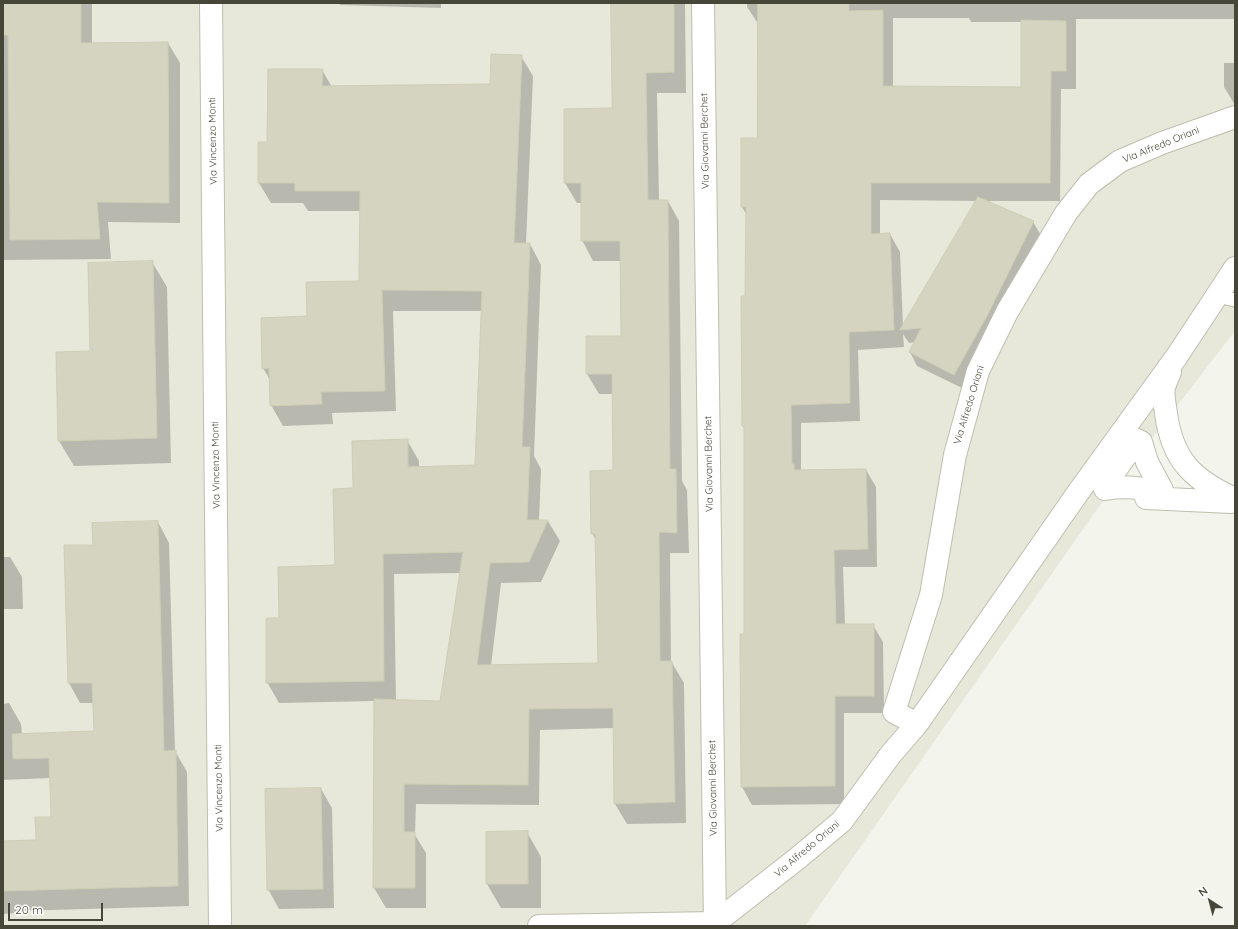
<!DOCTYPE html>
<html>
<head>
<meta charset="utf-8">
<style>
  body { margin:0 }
  #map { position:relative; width:1238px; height:929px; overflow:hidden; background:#f3f4eb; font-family:Quicksand,sans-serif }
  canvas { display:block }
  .frame { position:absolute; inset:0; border:4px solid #474739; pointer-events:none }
  .north { position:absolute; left:1190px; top:881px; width:40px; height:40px; -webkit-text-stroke:3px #fff; paint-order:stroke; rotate:324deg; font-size:11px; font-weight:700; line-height:16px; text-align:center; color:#474739 }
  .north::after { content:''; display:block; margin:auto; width:14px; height:18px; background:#474739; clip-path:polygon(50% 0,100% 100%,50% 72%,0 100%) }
  .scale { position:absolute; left:8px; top:903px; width:95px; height:18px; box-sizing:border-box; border:2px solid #474739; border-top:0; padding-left:5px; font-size:12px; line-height:14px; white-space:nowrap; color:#474739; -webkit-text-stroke:3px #fff; paint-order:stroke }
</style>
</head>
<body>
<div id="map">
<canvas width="1238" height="929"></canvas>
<div class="frame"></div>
<div class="north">N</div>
<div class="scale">20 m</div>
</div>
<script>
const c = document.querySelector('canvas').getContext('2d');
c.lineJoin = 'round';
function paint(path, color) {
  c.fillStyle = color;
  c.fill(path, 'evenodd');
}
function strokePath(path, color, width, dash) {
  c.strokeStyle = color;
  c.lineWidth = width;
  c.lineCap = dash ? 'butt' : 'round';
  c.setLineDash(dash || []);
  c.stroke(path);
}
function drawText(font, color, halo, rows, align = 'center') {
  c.font = font + ' Quicksand,sans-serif';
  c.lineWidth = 3;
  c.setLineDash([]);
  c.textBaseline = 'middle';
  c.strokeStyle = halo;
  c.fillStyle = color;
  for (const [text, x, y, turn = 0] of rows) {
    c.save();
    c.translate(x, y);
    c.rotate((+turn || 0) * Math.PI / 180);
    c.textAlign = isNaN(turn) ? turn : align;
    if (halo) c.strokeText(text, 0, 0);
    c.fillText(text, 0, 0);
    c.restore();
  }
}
paint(new Path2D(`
  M 3,3 L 1235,3 L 1235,331 L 1095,512 L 805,926 L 3,926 Z`), '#e7e7da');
paint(new Path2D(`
  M 3,3 L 92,3 L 92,44 L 168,43 L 180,63 L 180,223 L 108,222 L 111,259 L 3,260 Z
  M 339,3 L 441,3 L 441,8 L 340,5 Z
  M 612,3 L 685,3 L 686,93 L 657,93 L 659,201 L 668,201 L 679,221 L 682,481 L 687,490 L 689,553 L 670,553 L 671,661 L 684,683 L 686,823 L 627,824 L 615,804 L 614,728 L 540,730 L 539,805 L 416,804 L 415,835 L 426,853 L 426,908 L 386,908 L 374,888 L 375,701 L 279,703 L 267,682 L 280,619 L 336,566 L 354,489 L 407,440 L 419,461 L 419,468 L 476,466 L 482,311 L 393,311 L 396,411 L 332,413 L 333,424 L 283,426 L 271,405 L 270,380 L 263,368 L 308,317 L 360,282 L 361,211 L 308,211 L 303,203 L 271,203 L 259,183 L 268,143 L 322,70 L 332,87 L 491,85 L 521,56 L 533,76 L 526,244 L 530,244 L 541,265 L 534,456 L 541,469 L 539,521 L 548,521 L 560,541 L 541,582 L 501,583 L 491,666 L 599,664 L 596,540 L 592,533 L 614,471 L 614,394 L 599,394 L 587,374 L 622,337 L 621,261 L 593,261 L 582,240 L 582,203 L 577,203 L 565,183 L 613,109 ZM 460,573 L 441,702 L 396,701 L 394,574 Z
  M 747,3 L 1235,3 L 1235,19 L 1076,19 L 1076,89 L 1061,89 L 1060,201 L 984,201 L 1033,222 L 1041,235 L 962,388 L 917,366 L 910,352 L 915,342 L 909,343 L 903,334 L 904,347 L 858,350 L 860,421 L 801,423 L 801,471 L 866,470 L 876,487 L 877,567 L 843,567 L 845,625 L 873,625 L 883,642 L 884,713 L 844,713 L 844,804 L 752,805 L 742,787 L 745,635 L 745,429 L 743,426 L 742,297 L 746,297 L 746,214 L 742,207 L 742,139 L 758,139 L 759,25 L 747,7 ZM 893,18 L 969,18 L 971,22 L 1022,22 L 1022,88 L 893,87 ZM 880,200 L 977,201 L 903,326 L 900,252 L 890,234 L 880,235 Z
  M 1224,63 L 1235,63 L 1235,105 L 1224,87 Z
  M 152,262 L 167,287 L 171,463 L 74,466 L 59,441 L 91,352 Z
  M 158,522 L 169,543 L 175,751 L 187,772 L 189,906 L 17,911 L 17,913 L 3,914 L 3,842 L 37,841 L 52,818 L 51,778 L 3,780 L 3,704 L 9,703 L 21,724 L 22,735 L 95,732 L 94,703 L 80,703 L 69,683 L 94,546 Z
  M 3,557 L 10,557 L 22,577 L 23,609 L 3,609 Z
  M 321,789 L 332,808 L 334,908 L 279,909 L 268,889 Z
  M 527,832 L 541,857 L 541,908 L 501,908 L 487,884 Z`), '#0003');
const building = new Path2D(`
  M 8,3 L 81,3 L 81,43 L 168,42 L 169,203 L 97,202 L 100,239 L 10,240 L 8,35 L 3,35 L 3,4 Z
  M 611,3 L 674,3 L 674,72 L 646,73 L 648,200 L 668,200 L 670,469 L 676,469 L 677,533 L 659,532 L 660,661 L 672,661 L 675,802 L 614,804 L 613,708 L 529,709 L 528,785 L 404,784 L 404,832 L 415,832 L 415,888 L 373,888 L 374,699 L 440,701 L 463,552 L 383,554 L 384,681 L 266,683 L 266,618 L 279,618 L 278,567 L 335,565 L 333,489 L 353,488 L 352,441 L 408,439 L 408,467 L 475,465 L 482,291 L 382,290 L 385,391 L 321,392 L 322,404 L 270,406 L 269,368 L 262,369 L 261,318 L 307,316 L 306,282 L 359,281 L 360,191 L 295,191 L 295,183 L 258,183 L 258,142 L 267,142 L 268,69 L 323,69 L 322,86 L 490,84 L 491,54 L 522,55 L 514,243 L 530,243 L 522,447 L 530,447 L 527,520 L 548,520 L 529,562 L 490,563 L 477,665 L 598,663 L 595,534 L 591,534 L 590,471 L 613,470 L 612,374 L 586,374 L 586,336 L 621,336 L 620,241 L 581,241 L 581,183 L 564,183 L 564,109 L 612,108 Z
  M 758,3 L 849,3 L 849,11 L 883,10 L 883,86 L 1021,87 L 1021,20 L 1066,21 L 1066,71 L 1051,71 L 1050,183 L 871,183 L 871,234 L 890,233 L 894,330 L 849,332 L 850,403 L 791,405 L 792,464 L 794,464 L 794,470 L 866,469 L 868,549 L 834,550 L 836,624 L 874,624 L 874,696 L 835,696 L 835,786 L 741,787 L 740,634 L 744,634 L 744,426 L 742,426 L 741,296 L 745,296 L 746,207 L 741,207 L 741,138 L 757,138 Z
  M 978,197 L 1034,221 L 988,314 L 954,375 L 909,352 L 921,328 L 900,330 Z
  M 153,261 L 157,438 L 58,441 L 56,352 L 90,351 L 88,263 Z
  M 158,521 L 164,751 L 176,750 L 178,886 L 3,891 L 3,841 L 36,840 L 35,817 L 51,817 L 49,758 L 13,759 L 12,734 L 94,731 L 92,683 L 68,683 L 64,545 L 93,545 L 92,523 Z
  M 321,788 L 323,889 L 267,890 L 265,789 Z
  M 528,831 L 528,884 L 486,884 L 486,832 Z`);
paint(building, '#d4d4c1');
strokePath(building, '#cfceb5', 1);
const lane = new Path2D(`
  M 1217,296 L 1235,300`);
const street = new Path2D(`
  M 211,3 L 220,926
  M 703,3 L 715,926
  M 1170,372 C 1161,391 1163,393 1166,413 C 1172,460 1193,480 1235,499
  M 1137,440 L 1141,442 L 1147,462 L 1162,490 L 1159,493 C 1141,487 1123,486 1105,489 L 1104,486 Z
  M 1146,498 L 1231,502
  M 917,724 L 894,712 L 931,595 L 955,455 L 978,371 L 1007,312 L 1066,213 L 1089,184 L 1120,161 L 1162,143 L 1235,117
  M 715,923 L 798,858 L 842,821 L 891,754 L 917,724 L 1077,494 L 1177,356 L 1235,268
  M 539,926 L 715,923`);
strokePath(lane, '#bebfae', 15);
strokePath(street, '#bebfae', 24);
strokePath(lane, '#fff', 13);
strokePath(street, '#fff', 22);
drawText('10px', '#474739', '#fff', [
  ["Via Vincenzo Monti",213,141,-91],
  ["Via Giovanni Berchet",705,141,-91],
  ["Via Alfredo Oriani",1161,145,-22],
  ["Via Alfredo Oriani",969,405,-73],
  ["Via Giovanni Berchet",709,464,-91],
  ["Via Vincenzo Monti",216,465,-91],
  ["Via Vincenzo Monti",219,788,-91],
  ["Via Giovanni Berchet",713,788,-91],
  ["Via Alfredo Oriani",807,849,-40]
]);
</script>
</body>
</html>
